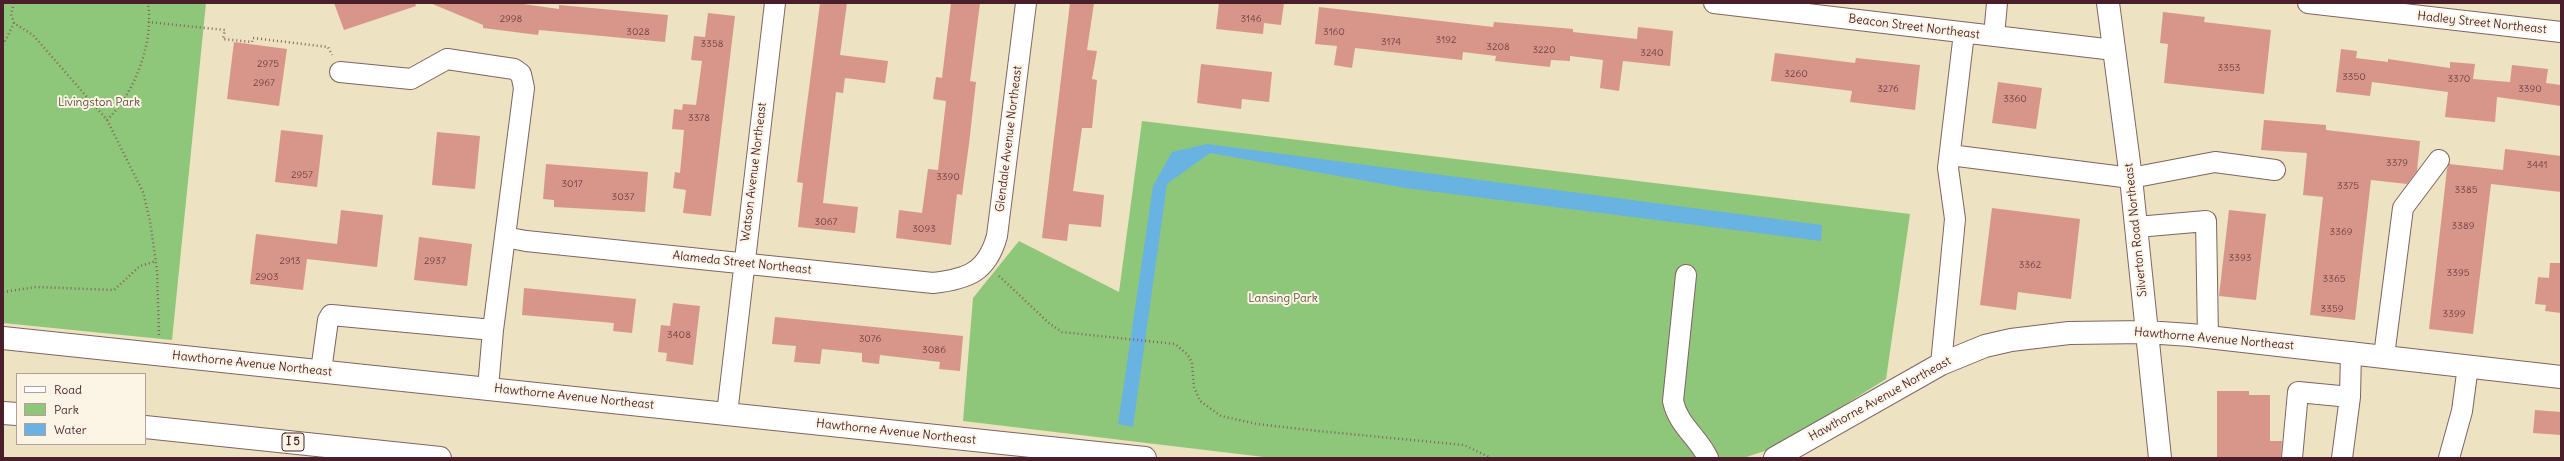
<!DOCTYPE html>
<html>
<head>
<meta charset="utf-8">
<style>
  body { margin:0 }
  #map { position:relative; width:2564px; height:461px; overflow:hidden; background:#ede2c1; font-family:Delius,sans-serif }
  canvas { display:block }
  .frame { position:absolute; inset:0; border:4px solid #4a1f2b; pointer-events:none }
  .legend { position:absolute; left:16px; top:373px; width:130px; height:72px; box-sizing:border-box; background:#fcf5e5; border:1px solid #b59f9b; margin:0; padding:5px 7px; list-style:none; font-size:12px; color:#4a1f2b }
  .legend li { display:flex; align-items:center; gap:8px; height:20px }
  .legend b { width:20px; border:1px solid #b59f9b }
</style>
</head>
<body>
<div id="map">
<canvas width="2564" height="461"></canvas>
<div class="frame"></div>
<ul class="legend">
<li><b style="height:5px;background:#fff"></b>Road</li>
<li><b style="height:11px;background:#8fc77a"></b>Park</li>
<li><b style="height:11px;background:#68b3e1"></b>Water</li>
</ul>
</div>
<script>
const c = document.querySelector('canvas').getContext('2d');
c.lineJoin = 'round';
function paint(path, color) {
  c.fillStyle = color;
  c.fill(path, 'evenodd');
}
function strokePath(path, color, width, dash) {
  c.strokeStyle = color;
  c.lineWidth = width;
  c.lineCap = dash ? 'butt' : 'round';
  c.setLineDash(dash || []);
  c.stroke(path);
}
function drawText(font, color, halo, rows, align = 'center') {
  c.font = font + ' Delius,sans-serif';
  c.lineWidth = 4;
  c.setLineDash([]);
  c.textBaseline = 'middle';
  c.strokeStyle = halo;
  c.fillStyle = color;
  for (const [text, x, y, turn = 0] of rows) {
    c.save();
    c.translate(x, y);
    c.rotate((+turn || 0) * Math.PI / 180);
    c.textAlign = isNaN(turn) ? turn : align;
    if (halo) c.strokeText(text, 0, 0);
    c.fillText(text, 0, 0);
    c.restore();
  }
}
paint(new Path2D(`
  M 3,3 L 206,3 L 172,340 L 3,323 Z
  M 1142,121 L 1910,214 L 1886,379 L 1777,447 L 1743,458 L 1272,458 L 963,421 L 973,298 L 1019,241 L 1119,292 Z`), '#8fc77a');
paint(new Path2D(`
  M 1207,144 L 1822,225 L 1821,241 L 1405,188 L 1210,153 L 1167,184 L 1133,427 L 1118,424 L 1153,186 L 1172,152 Z`), '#68b3e1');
paint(new Path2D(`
  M 334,3 L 415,3 L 416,6 L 344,30 Z
  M 430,3 L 516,3 L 559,9 L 559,5 L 668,15 L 665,42 L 539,30 L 538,35 L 483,28 L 483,25 Z
  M 820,3 L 847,3 L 840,55 L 888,61 L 885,83 L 845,78 L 843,93 L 836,92 L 823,203 L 858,207 L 855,233 L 798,227 L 803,183 L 797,182 Z
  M 951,3 L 980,3 L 970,81 L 976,82 L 969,144 L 962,195 L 957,194 L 951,245 L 896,238 L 899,210 L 922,213 L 928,169 L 938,170 L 946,101 L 933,99 L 936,77 L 942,78 Z
  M 1070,3 L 1094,3 L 1087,50 L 1097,51 L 1092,79 L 1097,80 L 1092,128 L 1082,128 L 1073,191 L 1104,195 L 1101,227 L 1069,224 L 1067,241 L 1042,238 Z
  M 1219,3 L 1284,3 L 1281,25 L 1264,23 L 1263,34 L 1216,29 Z
  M 1319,7 L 1493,27 L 1494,22 L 1573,29 L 1573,32 L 1637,39 L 1638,27 L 1673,31 L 1670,66 L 1623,61 L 1619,91 L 1600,88 L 1603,60 L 1570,56 L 1570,61 L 1551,60 L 1550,67 L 1495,61 L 1496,56 L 1463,52 L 1462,60 L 1355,48 L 1352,68 L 1334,65 L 1337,46 L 1315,44 Z
  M 2163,12 L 2205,17 L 2204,22 L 2271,30 L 2264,94 L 2164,83 L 2168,44 L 2160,43 Z
  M 708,13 L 735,16 L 711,216 L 683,213 L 686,190 L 673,188 L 675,172 L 680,173 L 684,130 L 672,129 L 674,109 L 682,110 L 683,104 L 696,105 L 702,61 L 691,60 L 694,36 L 705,37 Z
  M 234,42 L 287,49 L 279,106 L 227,99 Z
  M 2341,49 L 2357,51 L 2356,58 L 2388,62 L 2388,59 L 2450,68 L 2450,62 L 2475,64 L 2473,79 L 2510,82 L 2512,65 L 2548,69 L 2546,83 L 2561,85 L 2561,106 L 2497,97 L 2495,122 L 2445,117 L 2448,92 L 2372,82 L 2370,96 L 2336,92 Z
  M 1775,53 L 1855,63 L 1856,58 L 1920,65 L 1915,110 L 1850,102 L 1852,91 L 1771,81 Z
  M 1201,64 L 1272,72 L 1269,102 L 1242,99 L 1241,109 L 1197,103 Z
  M 1998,82 L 2042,88 L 2036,129 L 1992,123 Z
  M 2264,120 L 2326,125 L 2326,130 L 2420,141 L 2417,171 L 2407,184 L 2371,180 L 2355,320 L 2310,315 L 2323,197 L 2303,195 L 2307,153 L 2261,150 Z
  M 281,130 L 323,135 L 317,187 L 275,182 Z
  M 437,132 L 480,136 L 475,189 L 432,185 Z
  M 2505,149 L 2561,156 L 2561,192 L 2491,184 L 2473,334 L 2429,329 L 2447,169 L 2449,164 L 2503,170 Z
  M 546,164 L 648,172 L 645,212 L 554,207 L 554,200 L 543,199 Z
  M 1992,208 L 2080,219 L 2071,299 L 2018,292 L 2016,310 L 1980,305 Z
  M 341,210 L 383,215 L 377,267 L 307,259 L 303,290 L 250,284 L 256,234 L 337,244 Z
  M 2229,210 L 2266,214 L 2256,300 L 2219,296 Z
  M 419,237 L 472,244 L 467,286 L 414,280 Z
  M 2550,263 L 2561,263 L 2561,313 L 2545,311 L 2546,305 L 2535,304 L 2538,277 L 2549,278 Z
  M 524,288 L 636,299 L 632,333 L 613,331 L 614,323 L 522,315 Z
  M 673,303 L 700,306 L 693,365 L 666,361 L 667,353 L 658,352 L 661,325 L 670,326 Z
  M 775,317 L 963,336 L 960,371 L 939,369 L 940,362 L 880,355 L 879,364 L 862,362 L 862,353 L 822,349 L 820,364 L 794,362 L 796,346 L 772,344 Z
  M 2217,391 L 2249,391 L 2249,395 L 2270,395 L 2270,441 L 2282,441 L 2281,458 L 2217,458 Z
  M 2535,410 L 2561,412 L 2561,435 L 2533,433 Z`), '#d8968b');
const minor = new Path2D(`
  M 1714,3 L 2114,50
  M 2308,3 L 2561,32
  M 1994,36 L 1997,3
  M 340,72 L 411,79 L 447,59 L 514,69 L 521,74 L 524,88 L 493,330 L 488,388
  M 1950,155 L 2131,178 L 2215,162 L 2275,170
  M 2137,227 L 2206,221 L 2208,337
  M 505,237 L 526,241 L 933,283 C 968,279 987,272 997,236 L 1026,3
  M 1686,275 L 1673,401 C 1678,425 1698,437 1708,458
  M 2384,356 L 2403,208 L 2439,160
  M 1941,364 L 1955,219 L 1948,168 L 1964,33
  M 321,371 L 328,320 L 331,315 L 493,330
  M 727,414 L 775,3
  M 2292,458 L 2298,392 L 2350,397
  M 2342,458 L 2350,397 L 2351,352
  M 2449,458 L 2462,411 L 2468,366`);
const major = new Path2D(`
  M 2108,3 L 2131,178 L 2160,458
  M 3,338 L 1145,458
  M 1775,458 L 1941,364 L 1985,346 L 2011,340 L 2069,333 L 2146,332 L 2190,335 L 2561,377`);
const highway = new Path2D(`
  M 3,413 L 17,414
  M 145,427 L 440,458`);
strokePath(minor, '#836360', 22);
strokePath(major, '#836360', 24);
strokePath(highway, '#836360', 24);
strokePath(new Path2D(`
  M 14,3 L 11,14 L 14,23 L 33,35 L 107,120 L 143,192 L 150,221 L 157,270 L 159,335
  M 148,22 L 225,30 L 223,39 L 252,42 L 253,38 L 328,47 L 332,55
  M 3,45 L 14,23
  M 107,120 C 135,92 154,43 148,3
  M 999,276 L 1050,324 L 1062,332 L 1175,344 L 1188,355 L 1192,363 L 1194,387 L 1200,401 L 1221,416 L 1257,424 L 1318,431 L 1464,445 L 1491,458
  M 3,292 L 36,287 L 114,290 L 140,266 L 156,261`), '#836360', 2.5, [1, 3]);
strokePath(minor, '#fff', 20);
strokePath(major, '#fff', 22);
strokePath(highway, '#fff', 22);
drawText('10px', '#6e3d43', null, [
  ["2998",511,19],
  ["3146",1251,19],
  ["3028",638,32],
  ["3160",1334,32],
  ["3192",1446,40],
  ["3174",1391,42],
  ["3358",712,44],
  ["3208",1498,47],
  ["3220",1544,50],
  ["3240",1652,53],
  ["2975",268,64],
  ["3353",2229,68],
  ["3260",1796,74],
  ["3350",2354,77],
  ["3370",2459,79],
  ["2967",264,83],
  ["3276",1888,89],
  ["3390",2530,89],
  ["3360",2015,99],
  ["3378",699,118],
  ["3379",2397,163],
  ["3441",2537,165],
  ["2957",302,175],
  ["3390",948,177],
  ["3017",572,184],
  ["3375",2348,186],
  ["3385",2466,190],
  ["3037",623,197],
  ["3067",826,222],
  ["3389",2463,226],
  ["3093",924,229],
  ["3369",2341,232],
  ["3393",2240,258],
  ["2913",290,261],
  ["2937",435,261],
  ["3362",2030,265],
  ["3395",2458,273],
  ["2903",267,277],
  ["3365",2334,279],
  ["3359",2332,309],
  ["3399",2454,314],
  ["3408",679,335],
  ["3076",870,339],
  ["3086",934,350]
]);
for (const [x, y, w] of [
  [293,442,22]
]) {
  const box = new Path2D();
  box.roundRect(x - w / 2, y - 9, w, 18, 3);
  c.fillStyle = '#fcf5e5';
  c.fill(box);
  strokePath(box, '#4a1f2b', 1);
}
drawText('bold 11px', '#4a1f2b', null, [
  ["I 5",293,442]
]);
drawText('12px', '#4a1f2b', '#fcf5e5', [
  ["Hadley Street Northeast",2482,23,6],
  ["Beacon Street Northeast",1914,27,7],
  ["Glendale Avenue Northeast",1009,139,-83],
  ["Watson Avenue Northeast",754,172,-83],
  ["Silverton Road Northeast",2136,230,-96],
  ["Alameda Street Northeast",742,263,6],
  ["Hawthorne Avenue Northeast",2214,339,5],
  ["Hawthorne Avenue Northeast",252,364,6],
  ["Hawthorne Avenue Northeast",574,397,6],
  ["Hawthorne Avenue Northeast",1880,399,-29],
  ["Hawthorne Avenue Northeast",896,432,6]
]);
drawText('12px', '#5f5143', '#fcf5e5', [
  ["Livingston Park",99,103],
  ["Lansing Park",1283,299]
]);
</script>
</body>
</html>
